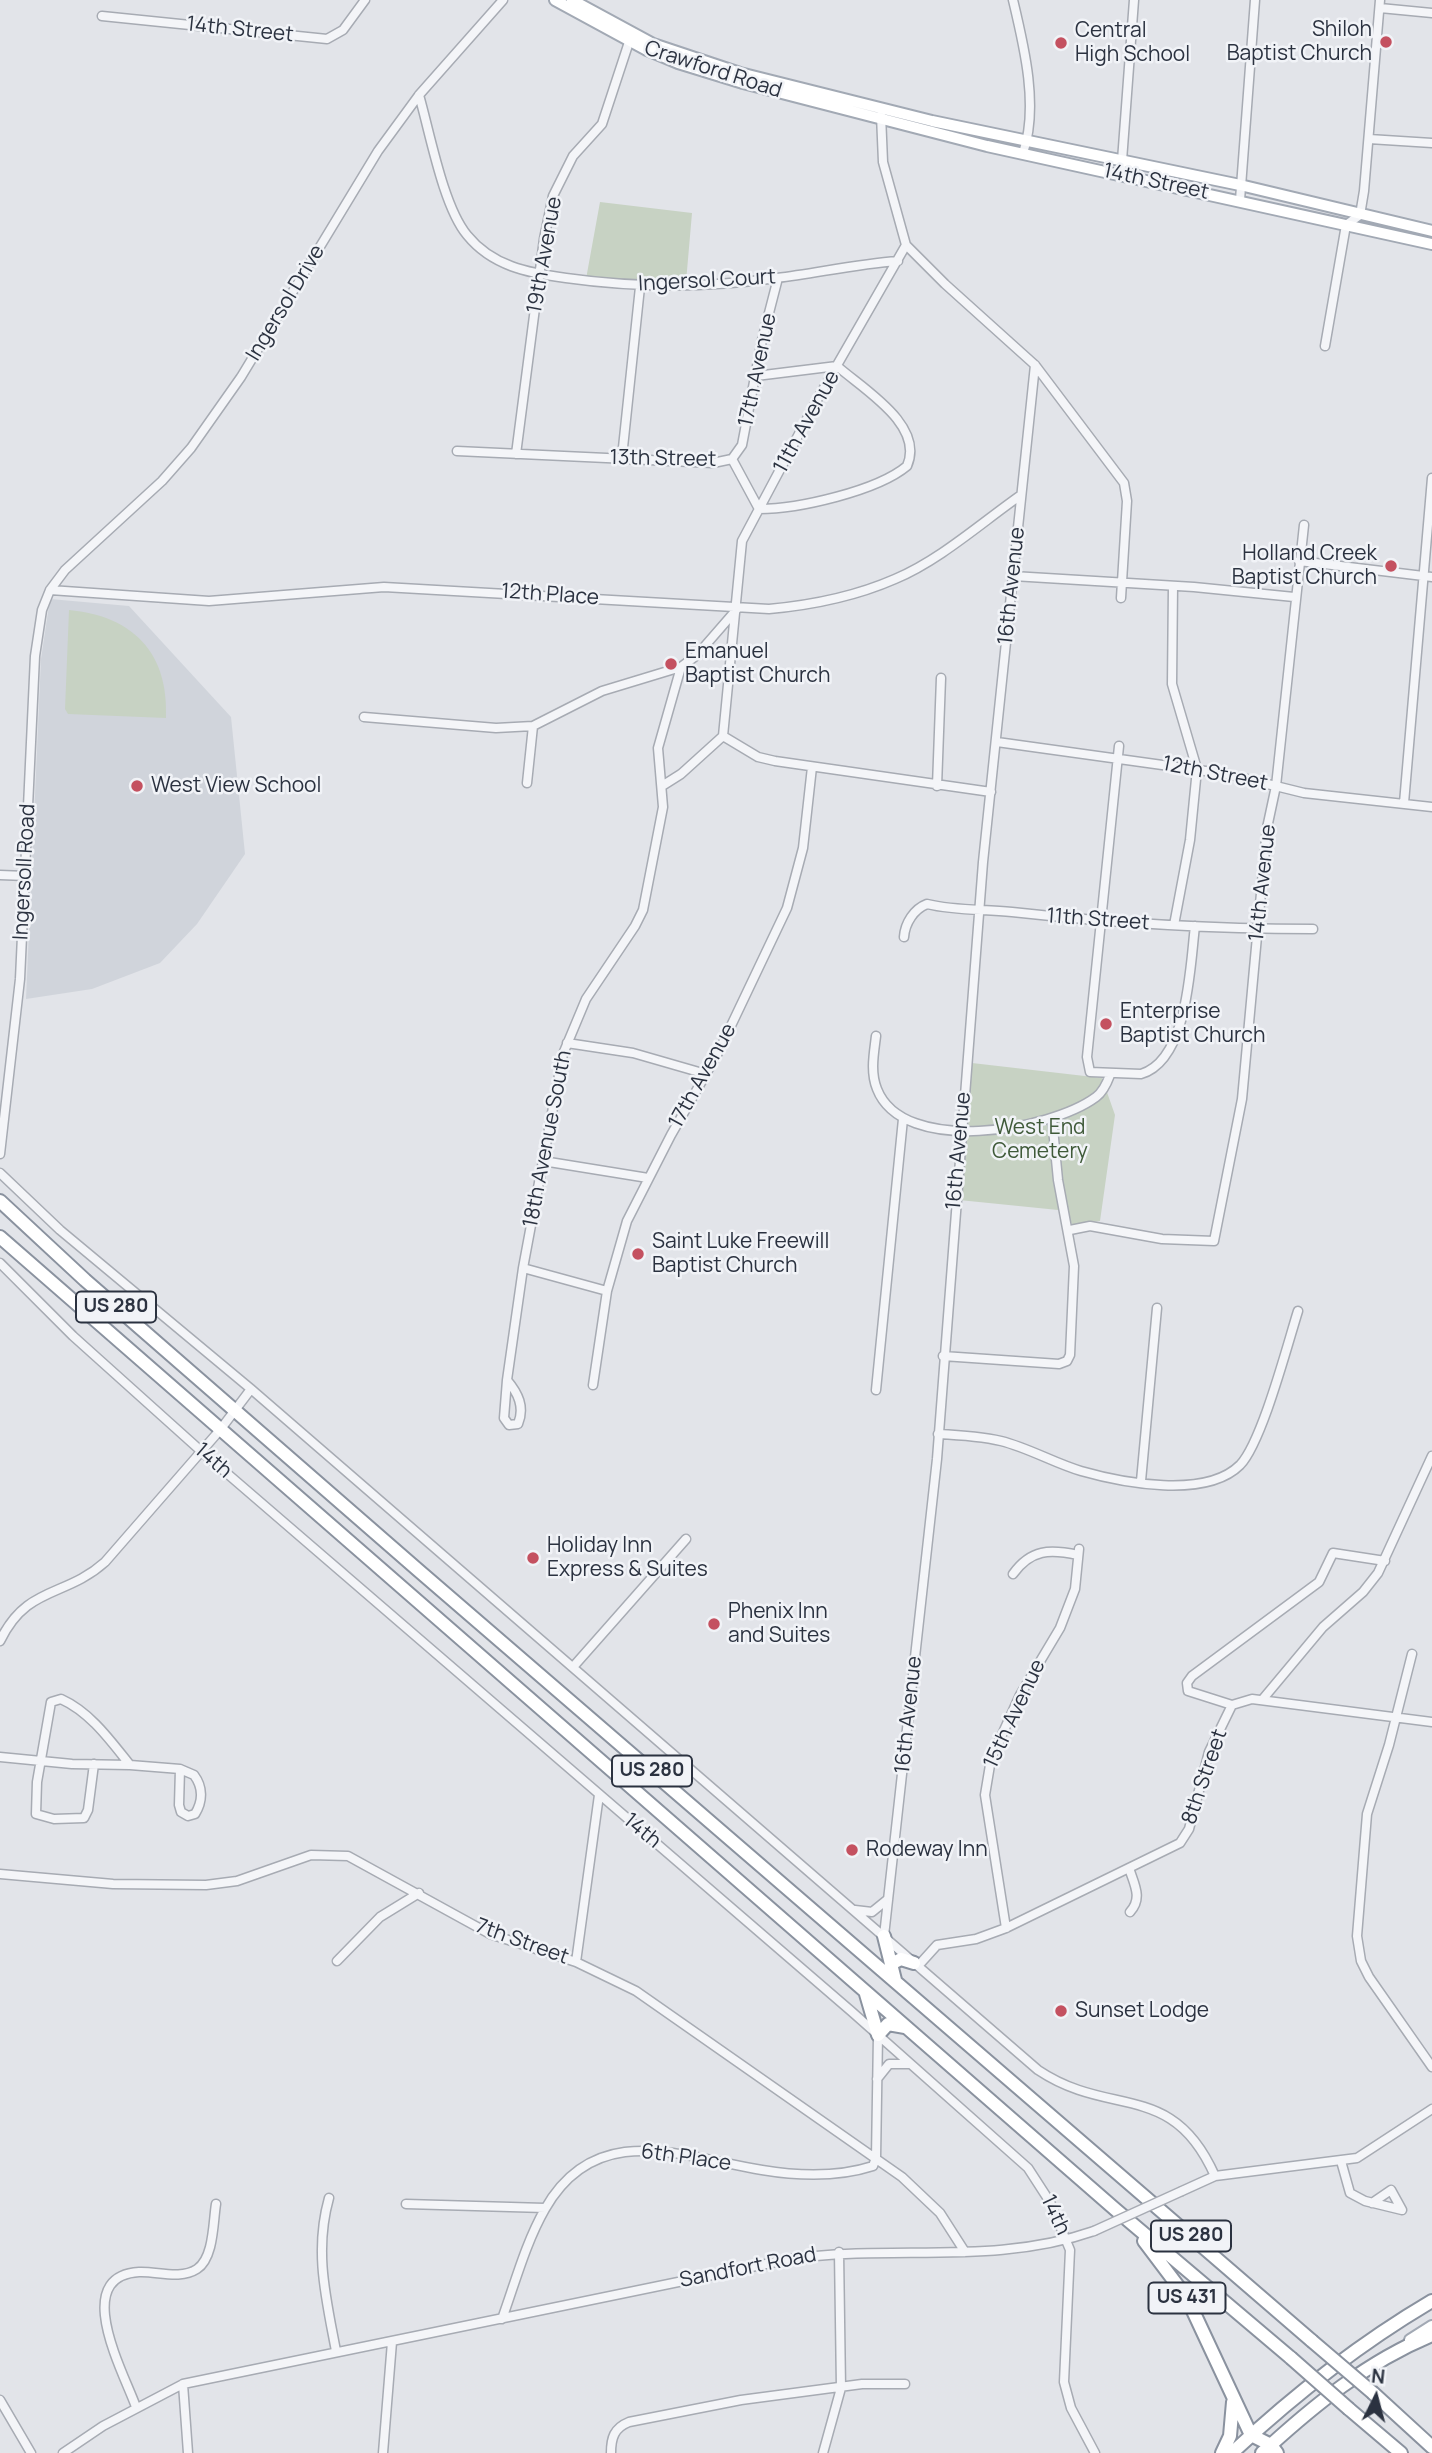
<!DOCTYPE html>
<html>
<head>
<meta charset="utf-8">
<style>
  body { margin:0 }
  #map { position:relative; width:1432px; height:2453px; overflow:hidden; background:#e2e4e9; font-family:Manrope,sans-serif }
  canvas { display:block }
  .north { position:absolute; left:1341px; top:2362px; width:70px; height:70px; -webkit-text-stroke:5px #f1f3f7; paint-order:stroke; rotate:6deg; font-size:19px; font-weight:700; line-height:28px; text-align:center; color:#2b3240 }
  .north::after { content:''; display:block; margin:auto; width:24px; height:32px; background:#2b3240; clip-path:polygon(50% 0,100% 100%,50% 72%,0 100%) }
</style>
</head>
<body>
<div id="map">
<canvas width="1432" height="2453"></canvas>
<div class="north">N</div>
</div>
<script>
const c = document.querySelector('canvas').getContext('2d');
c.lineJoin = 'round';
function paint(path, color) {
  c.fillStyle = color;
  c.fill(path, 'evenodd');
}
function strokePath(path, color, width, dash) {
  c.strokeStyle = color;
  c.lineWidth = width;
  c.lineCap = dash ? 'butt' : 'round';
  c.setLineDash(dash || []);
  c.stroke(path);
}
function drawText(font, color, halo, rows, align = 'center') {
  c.font = font + ' Manrope,sans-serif';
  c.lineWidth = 5;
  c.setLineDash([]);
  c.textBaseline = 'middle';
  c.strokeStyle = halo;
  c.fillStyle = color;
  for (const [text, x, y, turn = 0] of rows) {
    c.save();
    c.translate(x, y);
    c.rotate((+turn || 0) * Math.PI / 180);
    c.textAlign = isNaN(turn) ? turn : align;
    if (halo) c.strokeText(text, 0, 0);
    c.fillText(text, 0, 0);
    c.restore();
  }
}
paint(new Path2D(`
  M 50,599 L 129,606 L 231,717 L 245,854 L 197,924 L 160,963 L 92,989 L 26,999 L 41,659 Z`), '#d0d4db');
paint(new Path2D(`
  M 600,202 L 692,213 L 686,282 L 586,279 Z
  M 69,610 C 133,616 169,653 166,718 L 68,714 L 65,709 Z
  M 972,1063 L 1102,1078 L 1115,1115 L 1100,1221 L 1072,1225 L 1068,1211 L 959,1200 Z`), '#c7d2c3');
const minor = new Path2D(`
  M 1013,0 C 1024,46 1039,107 1023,153
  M 1380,8 L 1432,13
  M 102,16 L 327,39 L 343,30 L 365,0
  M 419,95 C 430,133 443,206 467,235 C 492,266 528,273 566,278 C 637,288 705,288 777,278 C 817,273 857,264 898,261
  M 881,115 L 883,162 L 906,245 L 945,284 L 1035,365 L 1124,483 L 1127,501 L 1121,598
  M 1369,139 L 1432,143
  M 1121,174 L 1134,0
  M 1240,200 L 1255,0
  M 1325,346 L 1346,225 L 1360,215 L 1364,191 L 1380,0
  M 756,376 L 837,366 C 863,389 925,425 907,466 C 877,491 798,509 759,509
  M 457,451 L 713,463 L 732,459 L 742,445 L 762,340 L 778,278
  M 516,454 L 544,239 L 553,196 L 573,156 L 602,124 L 631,36
  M 622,457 L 640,287
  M 732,459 L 759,509
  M 1299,561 L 1432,577
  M 1013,576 L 1194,587 L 1294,597
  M 1173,586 L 1172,684 L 1197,769 L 1190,840 L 1174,925
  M 50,590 L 209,601 L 384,587 L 769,609 C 813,605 854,597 895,579 C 940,560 981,523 1021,495
  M 364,717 L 496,728 L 533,726 L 602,691 L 681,667
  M 723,736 L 742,541 L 817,400 L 906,245
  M 723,736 L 758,757 L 775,761 L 991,792
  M 997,742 L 1227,774 L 1304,793 L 1432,807
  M 1119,746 L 1087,1057 L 1090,1072 L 1141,1074 C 1188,1060 1190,967 1195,926
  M 527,783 L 533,726
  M 662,786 L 681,774 L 723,736
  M 937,786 L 941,678
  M 1404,803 L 1432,478
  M 0,875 L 26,876
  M 904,937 C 905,923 914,909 927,904 C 956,911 983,909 1012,912 C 1112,923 1213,929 1313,929
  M 876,1036 C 874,1053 870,1072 877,1089 C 903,1156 1050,1131 1096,1097 C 1103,1092 1107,1083 1110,1075
  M 567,1043 L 633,1053 L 706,1074
  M 0,1154 L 20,979 L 35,656 L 42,610 L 50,590 L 65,570 L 162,481 L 191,448 L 241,377 L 378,151 L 419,95 L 503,0
  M 543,1161 L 648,1178
  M 0,1173 L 60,1230 L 251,1389 L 1038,2070 C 1111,2119 1172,2079 1215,2176
  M 1070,1230 L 1090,1226 L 1162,1239 L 1214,1241 L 1242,1099 L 1267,828 L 1276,786 L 1304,525
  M 0,1263 L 73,1336 L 201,1451 L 851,2011 L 1028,2168 L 1050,2202 L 1070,2250 L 1064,2382 L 1071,2408 L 1095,2453
  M 523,1268 L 607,1291
  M 943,1356 L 1059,1364 L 1067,1361 L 1070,1355 L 1074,1266 L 1058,1180 L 1052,1118
  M 507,1380 L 523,1268 L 563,1054 L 586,999 L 635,926 L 643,910 L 663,807 L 658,748 L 681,667 L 697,655 L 737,609
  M 507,1380 C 518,1393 525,1407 518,1424 L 509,1425 L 504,1418 Z
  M 593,1385 L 607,1291 L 627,1221 L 671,1135 L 719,1051 L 787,908 L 803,848 L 812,767
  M 876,1390 L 903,1119
  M 938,1434 C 960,1435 980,1436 1001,1441 C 1029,1448 1054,1463 1081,1471 C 1123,1483 1206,1499 1240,1465 C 1262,1442 1287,1346 1298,1311
  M 1141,1481 L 1157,1308
  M 1013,1574 C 1031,1549 1050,1549 1078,1555
  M 0,1641 C 27,1585 65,1598 105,1562 L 220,1430 L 251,1389
  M 1412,1654 L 1389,1745 L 1367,1814 L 1357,1936 L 1361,1961 L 1369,1977 L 1432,2067
  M 573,1667 L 686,1539
  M 1262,1700 L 1323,1627 L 1363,1592 L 1378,1573 L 1432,1456
  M 1232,1705 L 1188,1691 L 1187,1683 L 1192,1676 L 1319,1582 L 1333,1553 L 1385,1561
  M 0,1757 L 72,1764 L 130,1765
  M 94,1764 L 88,1810 L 84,1818 L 54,1819 L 36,1814 L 37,1782 L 51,1702 L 61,1699 C 90,1712 110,1740 130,1765 L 180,1769
  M 180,1769 L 194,1775 C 203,1787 203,1801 195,1814 L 188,1816 L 181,1812 L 179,1805 Z
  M 1129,1868 C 1134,1884 1143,1898 1130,1912
  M 0,1874 L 113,1884 L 206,1885 L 237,1881 L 311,1855 L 348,1856 L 490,1934 L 576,1962 L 636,1991 L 902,2177 L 940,2213 L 965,2252
  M 855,1910 L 872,1912 L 888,1899
  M 1006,1928 L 985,1795 L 991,1759 L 1020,1695 L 1060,1628 L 1075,1589 L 1079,1549
  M 884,1936 L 937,1459 L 983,862 L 1035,365
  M 337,1961 L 380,1917 L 419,1893
  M 576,1962 L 599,1795
  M 918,1966 L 937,1945 L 976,1939 L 1006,1928 L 1180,1843 L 1189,1829 L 1209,1752 L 1232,1705 L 1252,1699 L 1432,1722
  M 877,2079 L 889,2064 L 909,2064
  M 1341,2161 L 1350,2193 L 1365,2201 L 1402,2210 L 1391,2190 L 1372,2203
  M 1182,2191 L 1215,2176 L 1357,2158 L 1432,2109
  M 329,2198 C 314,2251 326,2298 336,2351
  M 406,2204 L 545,2208
  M 502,2319 C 515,2283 526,2242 545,2209 C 596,2119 683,2157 762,2170 C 798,2176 839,2177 873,2166 L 876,2158 L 878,2035
  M 183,2384 L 188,2453
  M 0,2400 L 31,2453
  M 136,2407 C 124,2373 70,2276 139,2272 C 157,2271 180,2280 197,2269 C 214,2258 213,2222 216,2204
  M 63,2453 L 103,2426 L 183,2384 L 790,2259 C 894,2244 993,2266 1094,2231
  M 383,2453 L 392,2342
  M 611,2453 C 611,2438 614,2428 629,2422 L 741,2400 L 862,2384 L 905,2384
  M 823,2453 L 841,2388 L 839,2252`);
const major = new Path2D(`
  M 555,0 L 647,50 L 678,63 L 743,83 L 987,146 L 1432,244
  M 572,0 L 653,44 L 740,73 L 932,121 L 1240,185 L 1432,231
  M 1410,2340 L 1432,2326`);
const highway = new Path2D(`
  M 0,1201 L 85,1280 L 418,1570 L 1312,2341
  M 0,1237 L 1116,2210 L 1291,2358
  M 884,1936 L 895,1980
  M 890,1970 L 893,1963 L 901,1959 L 914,1963
  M 866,1994 L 878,2035 L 888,2024 L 905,2027
  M 1144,2241 L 1187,2298 L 1251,2435 L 1271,2445 L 1277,2453
  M 1373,2393 L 1432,2447
  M 1349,2409 L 1401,2453
  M 1222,2453 L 1230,2436 L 1233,2402
  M 1232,2453 C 1294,2395 1359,2344 1432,2301
  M 1262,2453 C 1313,2406 1368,2361 1432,2335`);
strokePath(minor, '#a7abb3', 11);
strokePath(major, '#a2a9b4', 14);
strokePath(highway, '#8a929f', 16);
strokePath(minor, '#f4f5f8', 8);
strokePath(major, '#fff', 10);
strokePath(highway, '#fff', 12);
const minorBridge = new Path2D(`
  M 1094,2231 L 1182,2191`);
const highwayBridge = new Path2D(`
  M 1312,2341 L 1373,2393
  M 1291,2358 L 1349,2409`);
strokePath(minorBridge, '#a7abb3', 11, []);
strokePath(highwayBridge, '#8a929f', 16, []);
strokePath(minorBridge, '#f4f5f8', 8);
strokePath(highwayBridge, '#fff', 12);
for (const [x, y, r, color] of [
  [1386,42,7,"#c45160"],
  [1061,43,7,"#c45160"],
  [1391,566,7,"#c45160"],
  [671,664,7,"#c45160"],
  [137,786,7,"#c45160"],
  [1106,1024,7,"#c45160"],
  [638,1254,7,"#c45160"],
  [533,1558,7,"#c45160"],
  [714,1624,7,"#c45160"],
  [852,1850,7,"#c45160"],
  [1061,2011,7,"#c45160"]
]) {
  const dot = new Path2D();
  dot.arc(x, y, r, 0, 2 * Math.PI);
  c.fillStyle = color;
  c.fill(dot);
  strokePath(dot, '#f1f3f7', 2.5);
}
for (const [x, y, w] of [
  [116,1307,80],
  [652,1771,80],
  [1191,2236,80],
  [1187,2298,77]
]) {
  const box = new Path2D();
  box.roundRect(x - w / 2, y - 15.5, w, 31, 5);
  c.fillStyle = '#f1f3f7';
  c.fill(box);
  strokePath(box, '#2b3240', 2);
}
drawText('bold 19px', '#2b3240', null, [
  ["US 280",116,1307],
  ["US 280",652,1771],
  ["US 280",1191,2236],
  ["US 431",1187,2298]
]);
drawText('21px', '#2b3240', '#f1f3f7', [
  ["14th Street",240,30,6],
  ["Crawford Road",713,70,18],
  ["14th Street",1156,182,12],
  ["19th Avenue",545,255,-80],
  ["Ingersol Court",707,281,-3],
  ["Ingersol Drive",286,303,-59],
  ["17th Avenue",758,370,-78],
  ["11th Avenue",807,422,-61],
  ["13th Street",663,459,1],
  ["16th Avenue",1012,586,-84],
  ["12th Place",550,595,4],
  ["12th Street",1215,774,11],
  ["Ingersoll Road",25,872,-87],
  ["14th Avenue",1263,883,-84],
  ["11th Street",1098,920,4],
  ["17th Avenue",703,1076,-61],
  ["18th Avenue South",548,1139,-79],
  ["16th Avenue",959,1151,-85],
  ["14th",213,1461,41],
  ["15th Avenue",1015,1714,-65],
  ["16th Avenue",909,1715,-84],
  ["8th Street",1205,1777,-71],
  ["14th",642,1831,40],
  ["7th Street",522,1942,20],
  ["6th Place",686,2158,8],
  ["14th",1055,2215,65],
  ["Sandfort Road",748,2268,-11]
]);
drawText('21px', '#2b3240', '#f1f3f7', [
  ["Shiloh",1372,30,"right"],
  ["Baptist Church",1372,54,"right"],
  ["Central",1075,31],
  ["High School",1075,55],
  ["Holland Creek",1377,554,"right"],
  ["Baptist Church",1377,578,"right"],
  ["Emanuel",685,652],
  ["Baptist Church",685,676],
  ["West View School",151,786],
  ["Enterprise",1120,1012],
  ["Baptist Church",1120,1036],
  ["Saint Luke Freewill",652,1242],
  ["Baptist Church",652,1266],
  ["Holiday Inn",547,1546],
  ["Express & Suites",547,1570],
  ["Phenix Inn",728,1612],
  ["and Suites",728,1636],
  ["Rodeway Inn",866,1850],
  ["Sunset Lodge",1075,2011]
], 'left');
drawText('21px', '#3f5a39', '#f1f3f7', [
  ["West End",1040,1128],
  ["Cemetery",1040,1152]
]);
</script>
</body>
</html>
